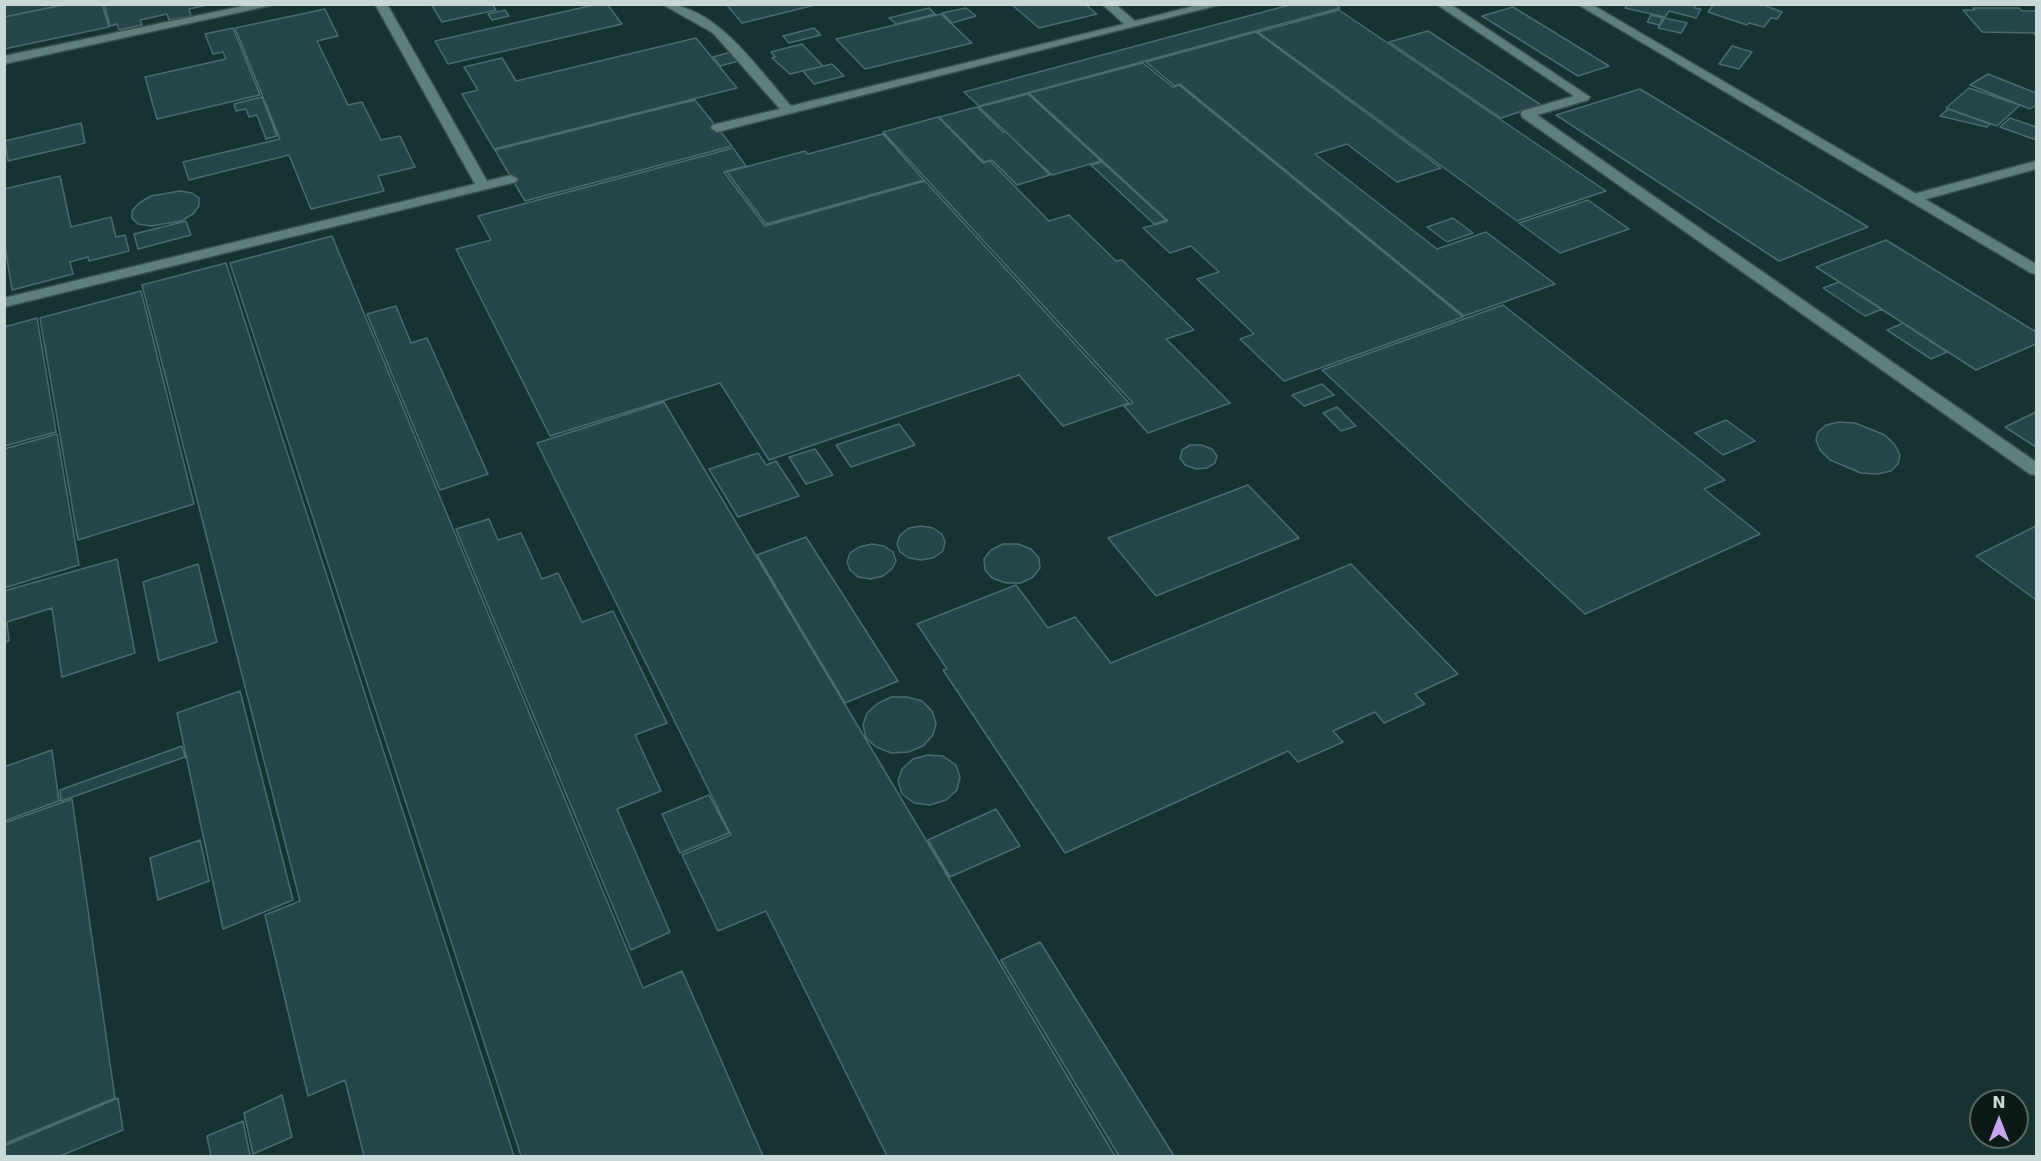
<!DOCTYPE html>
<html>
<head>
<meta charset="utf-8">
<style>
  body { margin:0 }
  #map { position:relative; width:2041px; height:1161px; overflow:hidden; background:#153431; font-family:"DejaVu Sans",sans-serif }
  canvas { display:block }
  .frame { position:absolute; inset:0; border:6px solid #c7d8d6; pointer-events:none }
  .north { position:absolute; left:1969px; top:1089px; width:60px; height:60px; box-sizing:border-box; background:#0c1917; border:2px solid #576563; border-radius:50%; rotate:0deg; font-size:16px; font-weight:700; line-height:24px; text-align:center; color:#c7d8d6 }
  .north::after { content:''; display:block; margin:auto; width:21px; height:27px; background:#c8a6ef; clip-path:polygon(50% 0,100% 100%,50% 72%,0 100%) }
</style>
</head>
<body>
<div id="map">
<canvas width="2041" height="1161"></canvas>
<div class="frame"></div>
<div class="north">N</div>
</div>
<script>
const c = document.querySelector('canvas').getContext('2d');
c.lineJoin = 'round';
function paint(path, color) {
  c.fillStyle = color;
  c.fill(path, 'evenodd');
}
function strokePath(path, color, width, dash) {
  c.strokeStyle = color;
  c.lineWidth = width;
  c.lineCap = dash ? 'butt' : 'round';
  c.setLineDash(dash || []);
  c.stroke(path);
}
const building = new Path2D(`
  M 4,4 L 67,4 L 4,17 Z
  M 69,4 L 102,4 L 109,27 L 4,49 L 4,17 Z
  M 104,4 L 212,4 L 189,9 L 191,16 L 169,20 L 167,14 L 140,20 L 142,25 L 119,30 L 117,24 L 110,26 Z
  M 431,4 L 492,4 L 496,10 L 442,22 Z
  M 598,4 L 607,4 L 622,24 L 448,64 L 435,41 Z
  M 726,4 L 819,4 L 742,23 Z
  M 1011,4 L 1085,4 L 1097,14 L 1039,28 Z
  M 1293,4 L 1334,4 L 1340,8 L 979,106 L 964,92 Z
  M 1627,4 L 1696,4 L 1694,8 L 1701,9 L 1696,18 L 1669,11 L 1665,17 L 1625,8 Z
  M 1714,4 L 1761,4 L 1782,12 L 1777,19 L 1771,18 L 1764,27 L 1749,23 L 1747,25 L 1708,12 Z
  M 1513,7 L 1609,66 L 1578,76 L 1482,16 Z
  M 929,8 L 935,14 L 896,24 L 889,18 Z
  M 966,8 L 976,16 L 952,23 L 942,13 Z
  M 1973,8 L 2019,8 L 2022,11 L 2036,11 L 2036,36 L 2034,33 L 1982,32 L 1963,10 L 1975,10 Z
  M 325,9 L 338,36 L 317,41 L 348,105 L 362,102 L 381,140 L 400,136 L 415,167 L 378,176 L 384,191 L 311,209 L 289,155 L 189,180 L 183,162 L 280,139 L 235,28 Z
  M 505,10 L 509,16 L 492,20 L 488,14 Z
  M 1339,10 L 1606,191 L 1517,221 L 1258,32 Z
  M 941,14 L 972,43 L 865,69 L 836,39 Z
  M 1651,15 L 1663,18 L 1659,25 L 1647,22 Z
  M 1665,18 L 1687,23 L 1681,33 L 1658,28 Z
  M 233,28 L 260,95 L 157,119 L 145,77 L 226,59 L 223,52 L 213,54 L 205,34 Z
  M 814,28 L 821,35 L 789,43 L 783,36 Z
  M 1428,31 L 1541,105 L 1501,118 L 1389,42 Z
  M 1256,32 L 1441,168 L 1397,182 L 1347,144 L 1315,154 L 1437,249 L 1486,232 L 1555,284 L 1464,316 L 1180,84 L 1175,86 L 1146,62 Z
  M 696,38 L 737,88 L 494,149 L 462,94 L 478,90 L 464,67 L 502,58 L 516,81 Z
  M 802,44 L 823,66 L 790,74 L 772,58 L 775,57 L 771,52 Z
  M 1732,46 L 1752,52 L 1739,69 L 1719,64 Z
  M 731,52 L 739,61 L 720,66 L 713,57 Z
  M 1143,63 L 1173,87 L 1179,85 L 1463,317 L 1284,381 L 1240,339 L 1254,334 L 1197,279 L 1219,272 L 1191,246 L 1170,253 L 1143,228 L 1168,221 L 1029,93 Z
  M 832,64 L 844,76 L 814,84 L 803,71 Z
  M 1988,74 L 2036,93 L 2036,105 L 2030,109 L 1970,85 Z
  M 1969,88 L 2020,105 L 1997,126 L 1946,108 Z
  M 1640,89 L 1868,227 L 1779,261 L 1556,115 Z
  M 1028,94 L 1101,161 L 1052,175 L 979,107 Z
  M 262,97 L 277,136 L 266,139 L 257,115 L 249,117 L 246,109 L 236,111 L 234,104 Z
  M 695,100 L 732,146 L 525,201 L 495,150 Z
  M 977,107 L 1003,132 L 1006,132 L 1050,175 L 1017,185 L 992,160 L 984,162 L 939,117 Z
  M 1948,109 L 1990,124 L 1987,127 L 1940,116 Z
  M 938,117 L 983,163 L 990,161 L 1049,221 L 1069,215 L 1116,261 L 1122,260 L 1194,330 L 1166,339 L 1230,403 L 1148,433 L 1124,406 L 1133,403 L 883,132 Z
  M 2010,118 L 2036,127 L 2036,140 L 2000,127 Z
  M 81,123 L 85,143 L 8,161 L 5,141 Z
  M 883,134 L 924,180 L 766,224 L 727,172 L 805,151 L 808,154 Z
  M 733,148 L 746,166 L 724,172 L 765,226 L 925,181 L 1129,403 L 1063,426 L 1019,375 L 769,460 L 720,383 L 550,436 L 456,249 L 491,240 L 478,216 Z
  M 1102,162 L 1166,220 L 1154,224 L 1091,165 Z
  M 60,176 L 71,227 L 111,217 L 116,237 L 125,235 L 129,251 L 89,261 L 88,257 L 70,262 L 73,274 L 12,290 L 4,240 L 4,189 Z
  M 180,191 L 192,193 L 199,198 L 199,206 L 193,214 L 181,221 L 151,226 L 138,224 L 132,218 L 132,211 L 139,203 L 151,196 Z
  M 1588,200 L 1629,229 L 1560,253 L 1519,223 Z
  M 1453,218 L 1473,233 L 1447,242 L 1427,227 Z
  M 186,221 L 191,235 L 138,249 L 134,234 Z
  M 332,236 L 643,988 L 682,971 L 763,1156 L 521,1156 L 230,263 Z
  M 1886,240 L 2036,332 L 2036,344 L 1976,370 L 1816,267 Z
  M 226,263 L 514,1156 L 362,1156 L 364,1156 L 345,1080 L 308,1096 L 265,915 L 300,901 L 142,285 Z
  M 1839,282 L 1882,309 L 1865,316 L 1823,288 Z
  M 141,291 L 194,504 L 78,540 L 40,318 Z
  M 1503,305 L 1725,480 L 1704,489 L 1760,534 L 1585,614 L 1322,370 Z
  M 396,306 L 411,343 L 427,338 L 488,474 L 440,490 L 367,314 Z
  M 37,318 L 56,432 L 4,446 L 4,327 Z
  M 1903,323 L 1947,352 L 1931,359 L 1887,330 Z
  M 1322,384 L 1334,395 L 1304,406 L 1292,395 Z
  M 664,402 L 1115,1156 L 887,1156 L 766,911 L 718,931 L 682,855 L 731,835 L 537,443 Z
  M 1337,407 L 1356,426 L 1341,431 L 1323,413 Z
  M 2036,412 L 2036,447 L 2005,427 Z
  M 1726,420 L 1755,441 L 1723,455 L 1695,433 Z
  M 1839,422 L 1855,423 L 1885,435 L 1895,445 L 1900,455 L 1898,464 L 1891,471 L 1877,474 L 1861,473 L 1830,460 L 1820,450 L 1816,440 L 1818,432 L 1826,425 Z
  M 899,424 L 915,445 L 851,467 L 836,445 Z
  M 57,434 L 79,565 L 4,588 L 4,449 Z
  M 1190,445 L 1201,445 L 1212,449 L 1217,456 L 1215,463 L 1207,468 L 1196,469 L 1185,465 L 1180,458 L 1182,450 Z
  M 815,449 L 833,475 L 806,484 L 789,457 Z
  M 758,453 L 766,465 L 776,461 L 799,496 L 738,517 L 709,469 Z
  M 1248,485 L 1299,538 L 1156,596 L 1108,538 Z
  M 489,519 L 498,540 L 521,533 L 542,579 L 558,573 L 582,622 L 613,611 L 667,723 L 635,735 L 661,791 L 617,809 L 670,932 L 631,950 L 456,529 Z
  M 921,526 L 933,528 L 942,534 L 945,542 L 943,551 L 933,558 L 921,560 L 909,558 L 900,552 L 897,544 L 900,535 L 909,528 Z
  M 2036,526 L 2036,600 L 1976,556 Z
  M 806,537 L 898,681 L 845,703 L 757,555 Z
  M 872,544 L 884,546 L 893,552 L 896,561 L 892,569 L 883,576 L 871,579 L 858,577 L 850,570 L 847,562 L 850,553 L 859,547 Z
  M 1003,544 L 1018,544 L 1031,549 L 1039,558 L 1040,568 L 1033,577 L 1021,583 L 1006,583 L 992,578 L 985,570 L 984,559 L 991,550 Z
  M 117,559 L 135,653 L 62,677 L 52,608 L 7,622 L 9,641 L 4,642 L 4,591 Z
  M 198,564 L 217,642 L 159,661 L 143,582 Z
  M 1351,564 L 1458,674 L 1415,694 L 1425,704 L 1384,723 L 1375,712 L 1333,731 L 1343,742 L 1298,762 L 1288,751 L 1065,853 L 943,670 L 947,669 L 917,624 L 1016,585 L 1048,628 L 1075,617 L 1111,663 Z
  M 240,691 L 293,900 L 223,929 L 177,713 Z
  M 891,697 L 907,697 L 922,701 L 932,711 L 936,723 L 933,735 L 923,746 L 908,752 L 891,753 L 876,747 L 866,738 L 863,725 L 867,713 L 877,704 Z
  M 182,746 L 185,757 L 61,801 L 60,790 Z
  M 52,750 L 59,801 L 4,821 L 4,767 Z
  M 928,755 L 943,756 L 956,765 L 960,777 L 957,790 L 946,800 L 930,805 L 914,803 L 902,794 L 898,781 L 902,769 L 913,759 Z
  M 709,795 L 729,833 L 680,853 L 662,814 Z
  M 72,799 L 115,1098 L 4,1144 L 4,823 Z
  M 996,809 L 1020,846 L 950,877 L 928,840 Z
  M 200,840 L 209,881 L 158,900 L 150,858 Z
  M 1040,942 L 1174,1156 L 1119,1156 L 1001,960 Z
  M 282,1095 L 292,1137 L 253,1154 L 244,1113 Z
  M 118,1098 L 123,1130 L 60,1156 L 4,1156 L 4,1146 Z
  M 243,1121 L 250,1156 L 211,1156 L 207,1136 Z`);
paint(building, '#27464c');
strokePath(building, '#4b6b71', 1.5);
const service = new Path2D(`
  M 253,4 L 277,4 L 4,64 L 4,56 Z
  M 375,4 L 387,4 L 487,181 L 511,175 L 518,179 L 516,182 L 4,307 L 4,298 L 475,184 Z
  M 662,4 C 716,4 758,69 791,106 L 1124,24 L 1102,4 L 1115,4 L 1135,21 L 1202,4 L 1223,4 L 717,132 L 711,128 L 712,125 L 780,109 L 713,33 Z
  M 1436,4 L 1450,4 L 1590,97 L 1588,100 L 1537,115 L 2036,462 L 2036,475 L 2030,474 L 1522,117 L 1521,114 L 1522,111 L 1574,96 Z`);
const minor = new Path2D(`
  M 2036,161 L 2036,169 L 1915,202 L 1908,198 L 1910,195 Z`);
const tertiary = new Path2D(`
  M 1577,4 L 1591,4 L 2036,264 L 2036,274 L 2031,273 Z`);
strokePath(service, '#38504e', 3);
strokePath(minor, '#38504e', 3);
strokePath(tertiary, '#38504e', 3);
paint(service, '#5e7f7b');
paint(minor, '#5e7f7b');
paint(tertiary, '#5e7f7b');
</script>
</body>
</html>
